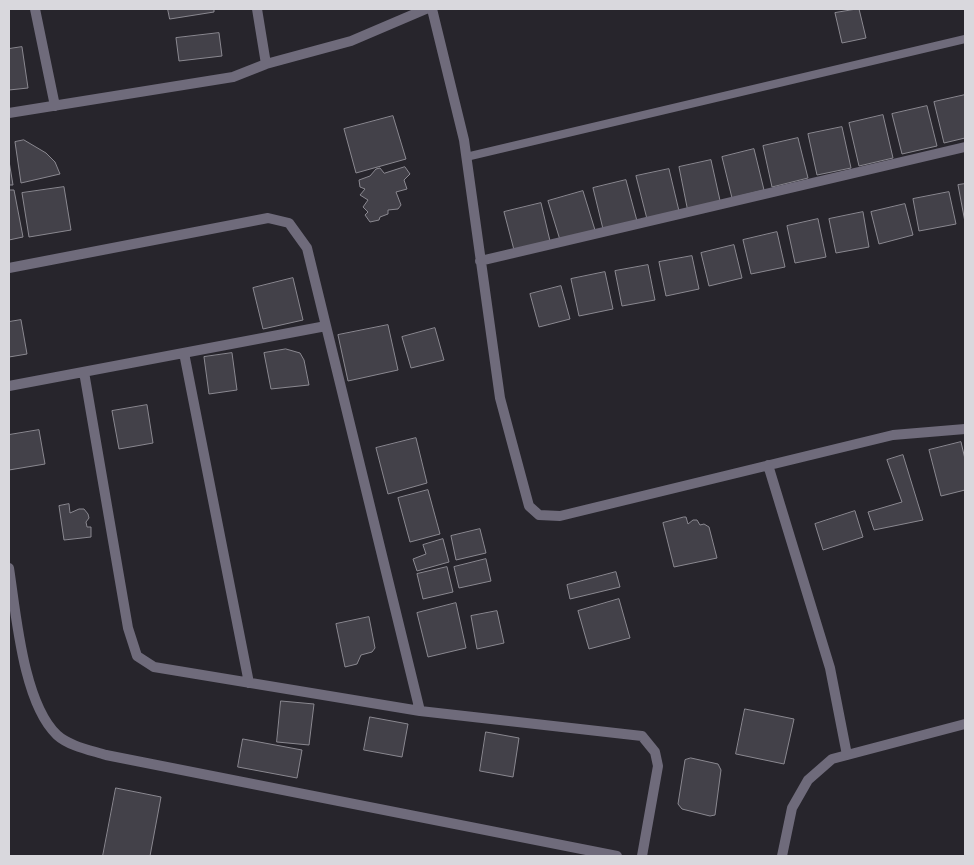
<!DOCTYPE html>
<html>
<head>
<meta charset="utf-8">
<style>
  body { margin:0 }
  #map { position:relative; width:974px; height:865px; overflow:hidden; background:#27252c; font-family:Arial,sans-serif }
  canvas { display:block }
  .frame { position:absolute; inset:0; border:10px solid #d9d8dd; pointer-events:none }
</style>
</head>
<body>
<div id="map">
<canvas width="974" height="865"></canvas>
<div class="frame"></div>
</div>
<script>
const c = document.querySelector('canvas').getContext('2d');
c.lineJoin = 'round';
function paint(path, color) {
  c.fillStyle = color;
  c.fill(path, 'evenodd');
}
function strokePath(path, color, width, dash) {
  c.strokeStyle = color;
  c.lineWidth = width;
  c.lineCap = dash ? 'butt' : 'round';
  c.setLineDash(dash || []);
  c.stroke(path);
}
const building = new Path2D(`
  M 168,9 L 214,9 L 214,12 L 170,19 Z
  M 859,9 L 866,38 L 842,43 L 835,13 Z
  M 219,33 L 222,56 L 179,61 L 176,38 Z
  M 22,47 L 28,88 L 9,90 L 9,49 Z
  M 965,95 L 965,138 L 944,143 L 934,102 Z
  M 927,106 L 937,146 L 902,154 L 892,114 Z
  M 883,115 L 893,158 L 859,166 L 849,123 Z
  M 393,116 L 406,159 L 356,173 L 344,129 Z
  M 842,127 L 851,168 L 817,175 L 808,134 Z
  M 798,138 L 808,178 L 772,187 L 763,146 Z
  M 24,140 L 46,153 L 55,162 L 60,174 L 21,183 L 15,142 Z
  M 754,149 L 764,190 L 732,198 L 722,157 Z
  M 711,160 L 721,205 L 688,212 L 679,167 Z
  M 9,161 L 13,185 L 9,185 Z
  M 405,167 L 410,174 L 404,180 L 407,189 L 396,192 L 401,205 L 398,209 L 388,210 L 388,214 L 380,217 L 379,220 L 370,222 L 365,215 L 368,212 L 363,207 L 368,200 L 360,195 L 365,189 L 360,187 L 359,180 L 370,176 L 376,169 L 380,168 L 384,173 Z
  M 669,169 L 679,211 L 647,219 L 636,176 Z
  M 626,180 L 637,221 L 603,229 L 593,188 Z
  M 965,184 L 965,222 L 958,185 Z
  M 64,187 L 71,230 L 29,237 L 22,193 Z
  M 9,190 L 14,190 L 23,237 L 9,240 Z
  M 583,191 L 595,230 L 560,240 L 548,201 Z
  M 949,192 L 956,224 L 919,231 L 913,199 Z
  M 541,203 L 550,241 L 514,250 L 504,212 Z
  M 905,204 L 913,235 L 879,244 L 871,212 Z
  M 863,212 L 869,247 L 836,253 L 829,219 Z
  M 818,219 L 826,257 L 795,263 L 787,226 Z
  M 777,232 L 785,267 L 751,274 L 743,240 Z
  M 734,245 L 742,278 L 709,286 L 701,253 Z
  M 692,256 L 699,289 L 666,296 L 659,262 Z
  M 648,265 L 655,300 L 622,306 L 615,271 Z
  M 605,272 L 613,309 L 579,316 L 571,279 Z
  M 293,278 L 303,320 L 263,329 L 253,288 Z
  M 561,286 L 570,319 L 539,327 L 530,294 Z
  M 21,320 L 27,354 L 9,357 L 9,322 Z
  M 388,325 L 398,370 L 348,381 L 338,335 Z
  M 435,328 L 444,360 L 411,368 L 402,337 Z
  M 286,349 L 300,353 L 304,360 L 309,385 L 271,389 L 264,353 Z
  M 232,353 L 237,390 L 209,394 L 204,357 Z
  M 147,405 L 153,443 L 119,449 L 112,411 Z
  M 39,430 L 45,464 L 9,470 L 9,435 Z
  M 416,438 L 427,483 L 388,494 L 376,448 Z
  M 961,442 L 965,459 L 965,490 L 941,496 L 929,450 Z
  M 903,455 L 923,520 L 874,530 L 868,512 L 902,502 L 887,460 Z
  M 428,490 L 440,534 L 410,542 L 398,498 Z
  M 69,504 L 70,513 L 79,509 L 84,509 L 88,514 L 89,518 L 86,522 L 87,527 L 91,527 L 91,537 L 64,540 L 59,506 Z
  M 855,511 L 863,537 L 823,550 L 815,524 Z
  M 684,517 L 686,517 L 688,524 L 693,520 L 697,520 L 700,525 L 704,524 L 709,527 L 717,558 L 674,567 L 663,523 Z
  M 480,529 L 486,553 L 456,560 L 451,536 Z
  M 443,539 L 449,562 L 417,571 L 413,559 L 426,554 L 423,545 Z
  M 486,559 L 491,581 L 459,588 L 454,567 Z
  M 447,567 L 453,592 L 423,599 L 417,574 Z
  M 616,572 L 620,587 L 570,599 L 567,585 Z
  M 619,599 L 630,638 L 589,649 L 578,611 Z
  M 456,603 L 466,648 L 428,657 L 417,613 Z
  M 497,611 L 504,643 L 477,649 L 471,616 Z
  M 369,617 L 375,648 L 372,652 L 361,655 L 357,664 L 345,667 L 336,624 Z
  M 281,701 L 314,704 L 309,745 L 277,742 Z
  M 745,709 L 794,719 L 784,764 L 736,754 Z
  M 370,717 L 408,724 L 402,757 L 364,750 Z
  M 486,732 L 519,738 L 513,777 L 480,771 Z
  M 243,739 L 302,750 L 297,778 L 238,767 Z
  M 691,758 L 718,764 L 721,770 L 715,815 L 710,816 L 682,809 L 678,804 L 685,760 Z
  M 116,788 L 161,797 L 150,856 L 103,856 Z`);
paint(building, '#434149');
strokePath(building, '#8a8890', 1);
strokePath(new Path2D(`
  M 466,157 L 965,39`), '#6f6b7b', 8);
strokePath(new Path2D(`
  M 35,9 L 55,106
  M 257,9 L 266,64
  M 432,9 L 464,140 L 500,398 L 529,506 L 539,515 L 560,516 L 893,435 L 965,429
  M 9,113 L 233,77 L 266,64 L 351,41 L 426,9
  M 480,261 L 965,147
  M 9,268 L 268,218 L 289,223 L 307,248 L 420,711
  M 184,353 L 249,683
  M 84,372 L 128,628 L 137,656 L 154,667 L 420,711 L 642,736 L 655,752 L 658,766 L 642,856
  M 9,386 L 326,326
  M 768,465 L 830,668 L 847,755
  M 9,568 C 16,613 23,703 57,735 C 69,746 90,750 106,755 L 617,856
  M 782,856 L 792,808 L 808,780 L 832,759 L 965,724`), '#6f6b7b', 10);
</script>
</body>
</html>
